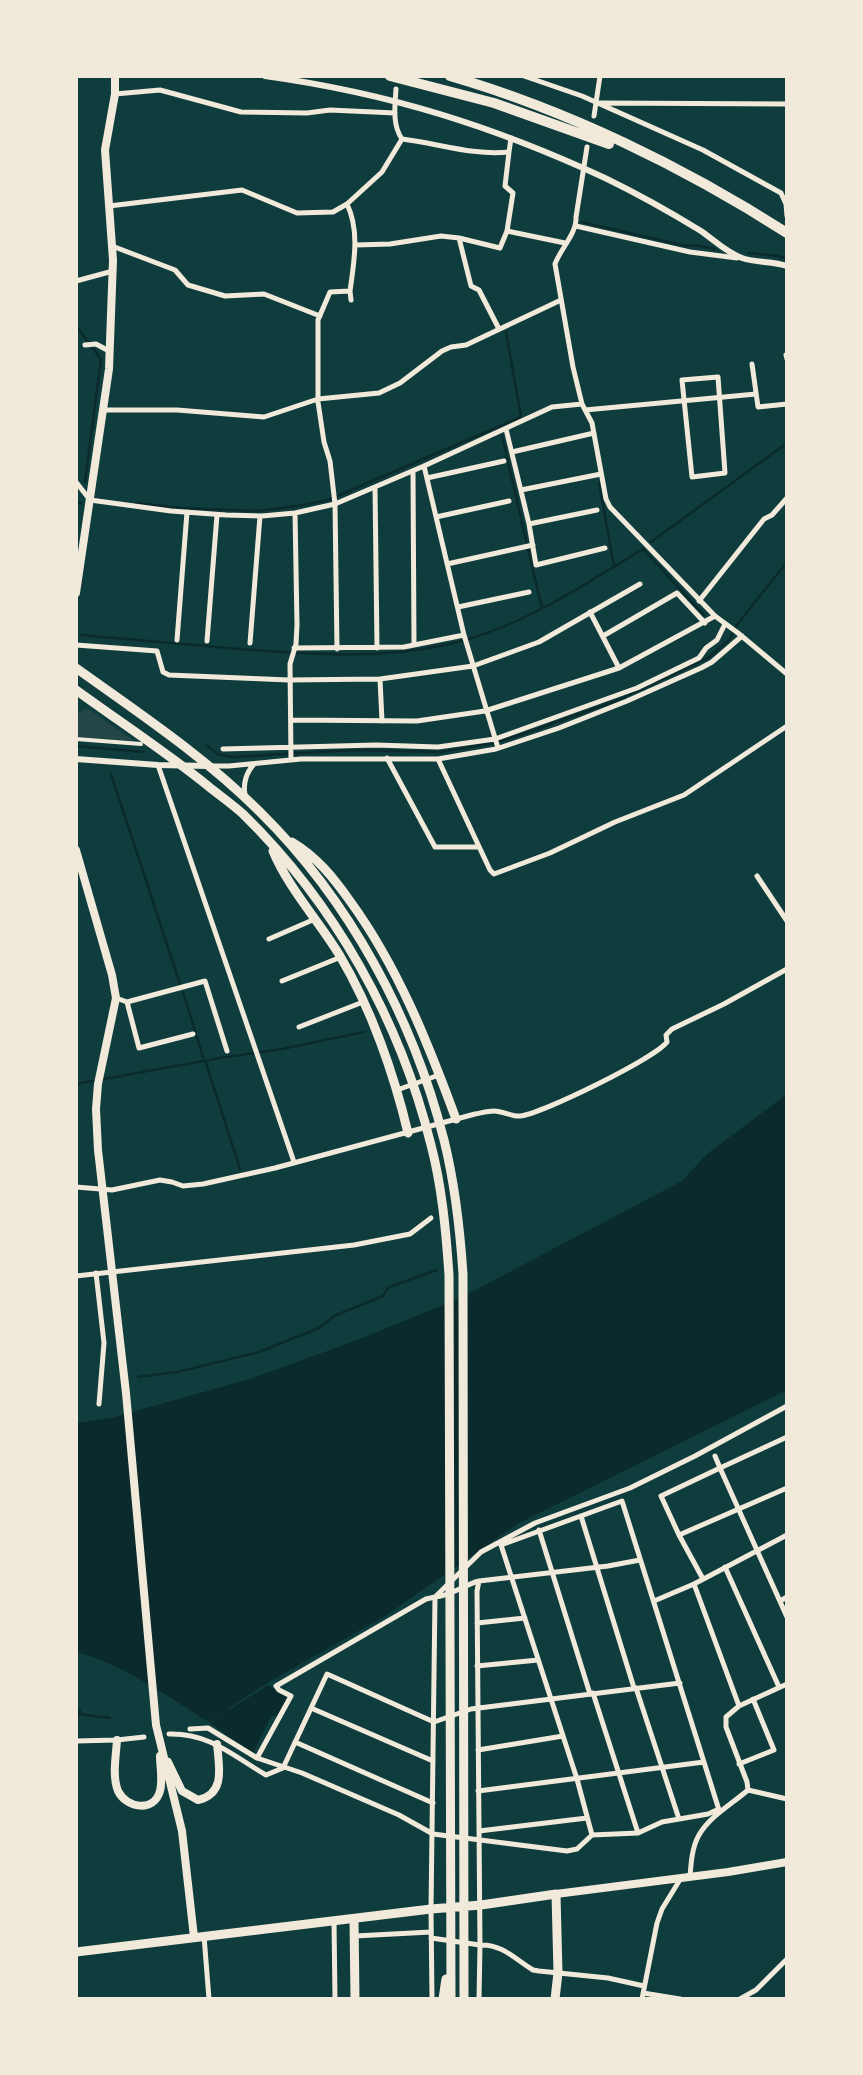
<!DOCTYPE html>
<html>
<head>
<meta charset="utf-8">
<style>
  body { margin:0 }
  #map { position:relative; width:863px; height:2075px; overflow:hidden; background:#0f3d3e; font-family:Lato,sans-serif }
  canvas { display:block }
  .frame { position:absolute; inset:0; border:78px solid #f1e9da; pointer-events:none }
</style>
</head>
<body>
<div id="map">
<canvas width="863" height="2075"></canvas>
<div class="frame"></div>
</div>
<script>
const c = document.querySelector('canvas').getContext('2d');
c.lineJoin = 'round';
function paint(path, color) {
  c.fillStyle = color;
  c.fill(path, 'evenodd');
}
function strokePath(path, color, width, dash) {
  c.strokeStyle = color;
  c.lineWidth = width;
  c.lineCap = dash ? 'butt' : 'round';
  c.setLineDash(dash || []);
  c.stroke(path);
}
paint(new Path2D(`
  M 84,709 L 90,710 L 134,741 L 76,737 L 76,715 Z`), '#244646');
paint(new Path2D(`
  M 787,1094 L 787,1390 L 519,1523 L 385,1616 L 267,1683 L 228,1709 L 229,1710 L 268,1685 L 287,1698 L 278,1716 L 271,1716 L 253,1753 L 210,1723 L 223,1714 L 209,1722 C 170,1698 121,1663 76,1652 L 76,1423 L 111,1418 L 253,1378 L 360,1339 L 460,1298 L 682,1181 L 707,1154 Z`), '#0a2a2b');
strokePath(new Path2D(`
  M 582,222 L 686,246 L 695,245 L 715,249
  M 749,253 L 778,256 L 787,259
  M 76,326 L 101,359 L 85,482
  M 502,436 L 542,609
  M 599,483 L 614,566
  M 76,503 L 81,503
  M 136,503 L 182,508 L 257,511 L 297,506 L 328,500 L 521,417 L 506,332
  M 651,542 L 787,443
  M 81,635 C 134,640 187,644 239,649 C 316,655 398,661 472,638 C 534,619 588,582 643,549 L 704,615
  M 206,745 L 218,754 L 231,757 L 355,750 L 441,752 L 494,743 L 511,738 L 616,701 L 709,657 L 730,639 L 736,626 L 787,562
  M 76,746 L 144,752
  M 111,774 L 180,984
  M 183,992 L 203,1057
  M 205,1060 L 240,1169
  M 76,1084 L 220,1058 L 282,1049 L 364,1032
  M 138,1377 L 177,1372 L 259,1352 L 319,1328 L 334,1316 L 383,1296 L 389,1287 L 437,1270
  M 78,1714 L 110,1718
  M 76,1723 L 80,1710`), '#0a2a2b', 2.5);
strokePath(new Path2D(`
  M 76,739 L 141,744`), '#f1e9da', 4);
strokePath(new Path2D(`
  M 524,76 L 582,96 L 703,150 L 781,193 L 786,204 L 787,216
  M 396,89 C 395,105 392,125 402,139
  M 115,94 L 160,90 L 241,112 L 307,113 L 330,110 L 395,113
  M 600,103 L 787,104
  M 594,116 L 600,76
  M 402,139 C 437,143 473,156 509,152 L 511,138
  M 587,147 L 576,217 C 577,233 561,248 555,264 L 573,367 L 582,404 L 592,423 L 606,499 L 610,507 L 715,616 L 738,633 L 787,674
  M 109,206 L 242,190 L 297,213 L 333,212 L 347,204 L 382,172 L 402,139
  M 576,226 L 690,252 L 737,258
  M 507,231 L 513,193 L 505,186 L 509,152
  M 459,238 L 471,286 L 479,290 L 499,329
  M 356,245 L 390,244 L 441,236 L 459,238 L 500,248 L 507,231 L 565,243
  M 112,246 L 175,270 L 188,285 L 225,296 L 264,294 L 320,316
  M 76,281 L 113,271
  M 350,291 L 351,300
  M 85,345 L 96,344 L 109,351
  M 786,355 L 787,359
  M 752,364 L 758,407 L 787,404
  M 718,377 L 725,473 L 692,477 L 682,380 Z
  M 103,410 L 177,410 L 264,417 L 318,399 L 379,393 L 400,383 L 442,351 L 451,347 L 466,345 L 561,300
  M 585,410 L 756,394
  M 506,429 L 529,524 L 536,565 L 605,548
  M 512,452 L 594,433
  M 424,466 L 464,635 L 498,748
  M 413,471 L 414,645
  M 427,478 L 504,461
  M 76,482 L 90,500 L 171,511 L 226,515 L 262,516 L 295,513 L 335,504 L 424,466 L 552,407 L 582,404
  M 375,487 L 377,648
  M 521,490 L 601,474
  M 436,517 L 509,501
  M 529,524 L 597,510
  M 447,564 L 533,545
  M 699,601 L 764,519 L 772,515 L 787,498
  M 458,607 L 529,592
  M 590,612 L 619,668
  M 603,636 L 677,593 L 705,623
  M 177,640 L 187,512
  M 207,641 L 217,515
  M 250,643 L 260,516
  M 76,645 L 157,651 L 163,672 L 169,675 L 289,680 L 380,679 L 382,721
  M 294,648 L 404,647 L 464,635
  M 337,649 L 335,504 L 330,461 L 324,442 L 318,402 L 318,320 L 330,292 L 350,291 C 354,262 360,231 347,204
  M 380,679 L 473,666 L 539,642 L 640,584
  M 292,720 L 417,721 L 485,711 L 619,668 L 715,616
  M 223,749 L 376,745 L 438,747 L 495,739 L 637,688 L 699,658 L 706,648 L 717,640 L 725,624
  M 387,758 L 435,847 L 479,847
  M 438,759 L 490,870 L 494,874 L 550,853 L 615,822 L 684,795 L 787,726
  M 291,760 L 290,664 L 296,644 L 297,625 L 295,513
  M 158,765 L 294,1162
  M 209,766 L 229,766 L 301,759 L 438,759 L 496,749 L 559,728 L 627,701 L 701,668 L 712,662 L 742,636
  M 245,795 C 243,783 246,773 254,764
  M 757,876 L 787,921
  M 269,939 L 315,919
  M 282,981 L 341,957
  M 116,998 L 127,1002 L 205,981 L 227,1051
  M 127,1002 L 139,1048 L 193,1034
  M 299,1027 L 363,1002
  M 397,1090 L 439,1075
  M 76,1187 L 112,1190 L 160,1180 L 172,1182 L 183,1186 L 203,1184 L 275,1168 L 475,1114 C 481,1113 488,1111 494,1111 C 503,1111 512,1117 520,1116 C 542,1114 655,1058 667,1042 L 666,1035 L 672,1029 L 724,1004 L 787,969
  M 96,1273 L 104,1343 L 99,1404
  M 76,1276 L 354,1245 L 410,1234 L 431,1218
  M 787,1437 L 720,1468 L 787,1617
  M 581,1516 L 634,1688
  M 539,1530 L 590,1694
  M 679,1535 L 787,1488
  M 725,1567 L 779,1687
  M 703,1579 L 679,1535 L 661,1496 L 720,1468 L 715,1456
  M 694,1584 L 739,1706
  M 654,1601 L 694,1584 L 787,1535
  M 780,1601 L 787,1597
  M 477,1623 L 525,1618
  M 477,1666 L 538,1660
  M 636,1688 L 679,1819
  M 593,1693 L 638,1833
  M 311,1708 L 433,1761
  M 434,1722 L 471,1709 L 680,1683
  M 190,1729 L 208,1728 L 257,1758
  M 169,1734 C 210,1733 233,1756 266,1775 L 283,1768 L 327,1674 L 434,1722
  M 76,1741 L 117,1740 L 144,1737
  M 295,1742 L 433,1803
  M 478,1750 L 563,1736
  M 739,1764 L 774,1750 L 753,1699
  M 748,1790 L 787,1799
  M 478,1791 L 704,1762
  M 719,1809 L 708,1814 L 662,1822 L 638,1833 L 592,1835 L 577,1849 L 567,1851 L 433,1834 L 399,1815 L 302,1773 L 257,1758 L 291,1696 L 279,1690 L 276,1686 L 426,1599 L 435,1597 L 481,1552 L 535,1523 L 630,1488 L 695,1456 L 787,1406
  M 479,1831 L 587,1818
  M 592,1835 L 577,1779 L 501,1545 L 622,1501 L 719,1810
  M 690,1877 C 691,1863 692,1847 699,1835 C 710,1816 732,1804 748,1790 L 747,1782 L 726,1727 L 726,1717 L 739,1706 L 787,1684
  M 334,1921 L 335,1999
  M 204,1936 L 209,1999
  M 355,1936 L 431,1932
  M 431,1938 L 480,1945 L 477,1591 L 479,1581
  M 643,1993 L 680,1999
  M 432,1999 L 431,1909 L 435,1597 C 450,1596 464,1585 479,1581 L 608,1566 L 640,1560
  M 479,1999 L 480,1945 C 502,1944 515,1959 533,1970 L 539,1971 L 608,1978 L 644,1986
  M 642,1999 L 657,1923 L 662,1909 L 681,1878
  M 740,1999 L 756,1990 L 787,1959`), '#f1e9da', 5);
strokePath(new Path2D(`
  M 265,76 C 388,93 493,126 605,178 C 638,194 670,212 701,231 C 714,240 727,253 742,258 C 756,263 772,261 787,266
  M 76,759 L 158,765 L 209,766`), '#f1e9da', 6);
strokePath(new Path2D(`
  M 76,593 L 109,369 L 113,260 L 105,150 L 115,94 L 115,76
  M 76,850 L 112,975 L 116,998 L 98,1084 L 96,1109 L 98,1150 L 126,1393 L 156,1725 L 182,1831 L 194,1937
  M 117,1740 C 116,1756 112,1776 118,1791 C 126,1808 154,1813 160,1791 C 163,1780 160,1767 160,1756
  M 168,1762 L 182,1791 L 198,1800 C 226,1794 219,1766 217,1744`), '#f1e9da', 8);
strokePath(new Path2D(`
  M 556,1894 L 728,1872 L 787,1862`), '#f1e9da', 8);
strokePath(new Path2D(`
  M 76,668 C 139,713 205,757 260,812 C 350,901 413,1018 444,1140 C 455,1184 460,1229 463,1274 L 464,1999
  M 76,690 C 120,722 166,752 208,786 C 219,795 232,804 243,814 C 335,904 400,1020 431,1145 C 442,1187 446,1231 449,1275 L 451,1999
  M 292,842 C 317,857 333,877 350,901 C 398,967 428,1043 456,1119
  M 273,851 C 289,889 318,920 340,956 C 371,1008 394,1074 408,1133
  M 354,1919 L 355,1999
  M 76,1952 L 431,1909 L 481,1905 L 556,1894 L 558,1973 L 555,1999
  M 443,1999 L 446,1979`), '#f1e9da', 9);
strokePath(new Path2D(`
  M 390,76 L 494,103 L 609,144
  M 450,76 C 567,110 684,167 787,233`), '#f1e9da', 10);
</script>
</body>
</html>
